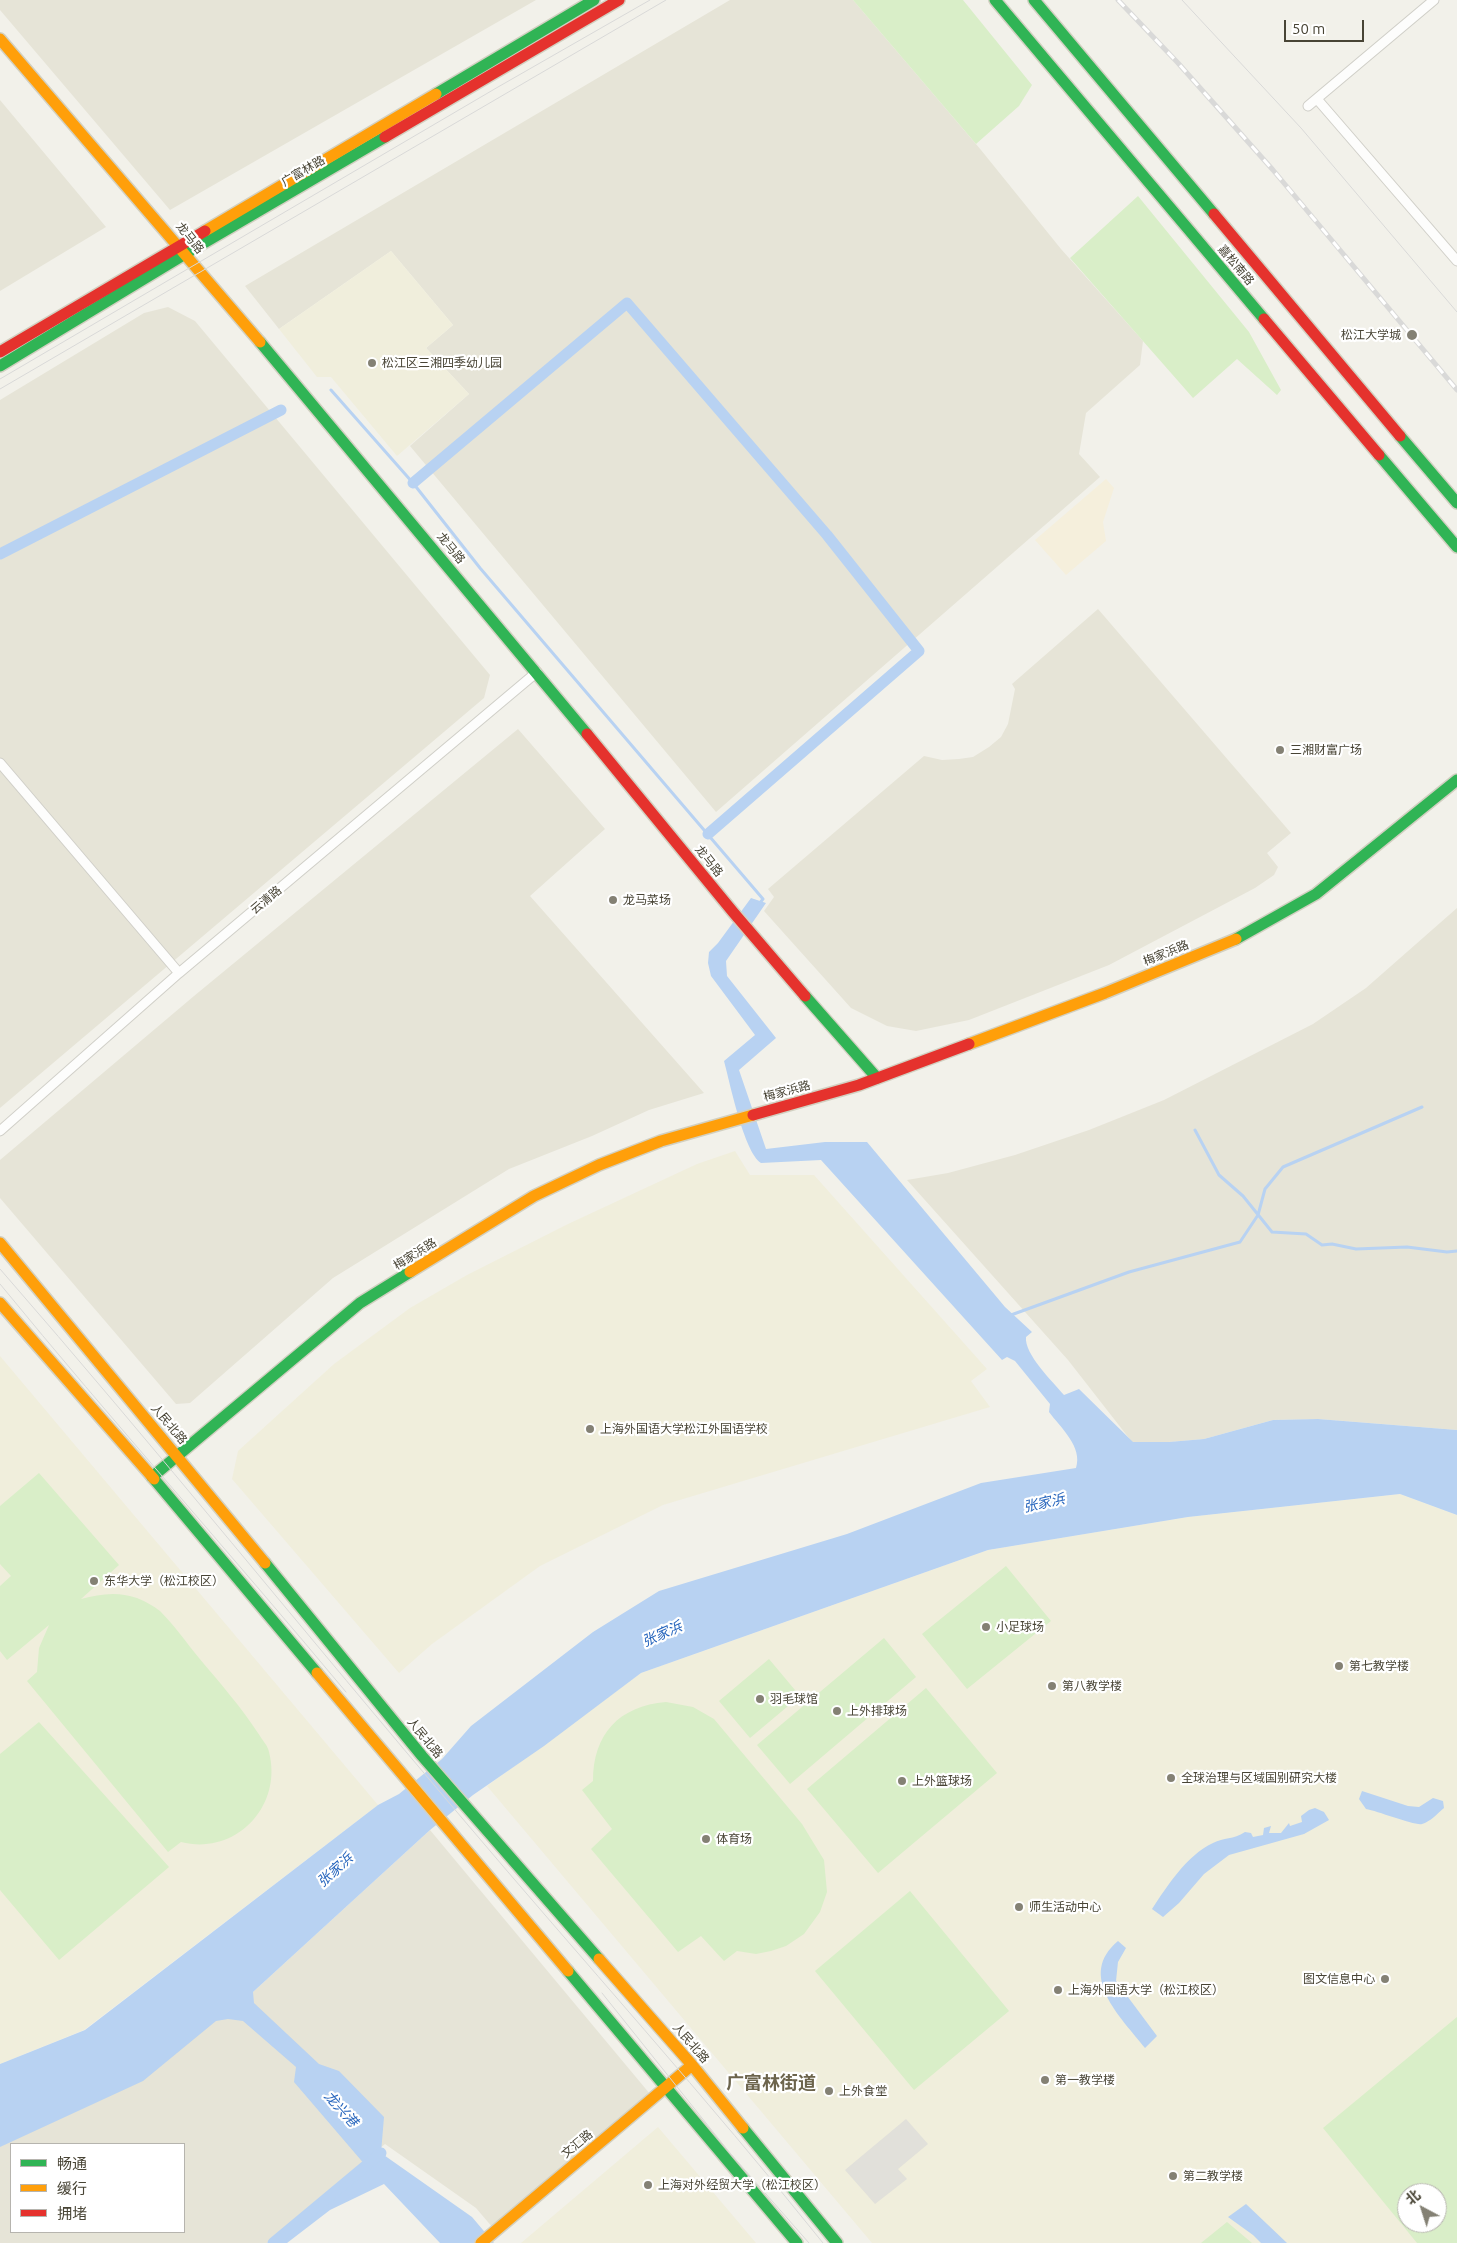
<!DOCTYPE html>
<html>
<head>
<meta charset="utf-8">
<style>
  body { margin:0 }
  #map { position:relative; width:1457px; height:2243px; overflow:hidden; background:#f2f1ea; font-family:Ubuntu,"Noto Sans SC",sans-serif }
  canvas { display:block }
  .legend { position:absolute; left:10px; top:2143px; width:175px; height:90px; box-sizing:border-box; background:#fff; border:1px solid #b6b4ae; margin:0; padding:6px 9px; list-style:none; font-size:15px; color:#484435 }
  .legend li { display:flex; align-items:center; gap:10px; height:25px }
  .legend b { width:25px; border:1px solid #b6b4ae }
  .north { position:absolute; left:1397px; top:2183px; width:50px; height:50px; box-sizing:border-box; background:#fff; border:1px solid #b6b4ae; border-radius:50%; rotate:320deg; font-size:14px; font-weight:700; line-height:20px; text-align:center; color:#484435 }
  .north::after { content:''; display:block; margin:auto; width:18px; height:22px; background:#848174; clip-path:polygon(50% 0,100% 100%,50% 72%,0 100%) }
  .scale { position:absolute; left:1284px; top:20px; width:80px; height:22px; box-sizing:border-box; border:2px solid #484435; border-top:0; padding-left:6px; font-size:15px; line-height:18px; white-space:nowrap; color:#484435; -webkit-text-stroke:4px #fff; paint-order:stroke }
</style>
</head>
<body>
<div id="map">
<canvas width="1457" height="2243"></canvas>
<ul class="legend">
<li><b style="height:6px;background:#30b455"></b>畅通</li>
<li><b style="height:6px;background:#ff9f0a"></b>缓行</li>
<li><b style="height:6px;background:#e5322d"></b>拥堵</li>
</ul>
<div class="north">北</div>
<div class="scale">50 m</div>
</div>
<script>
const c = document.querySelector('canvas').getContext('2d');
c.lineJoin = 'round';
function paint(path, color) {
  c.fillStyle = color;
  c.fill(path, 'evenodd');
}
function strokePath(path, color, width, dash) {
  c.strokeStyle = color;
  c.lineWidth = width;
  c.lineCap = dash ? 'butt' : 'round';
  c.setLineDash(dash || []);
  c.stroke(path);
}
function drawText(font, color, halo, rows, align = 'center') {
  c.font = font + ' Ubuntu,"Noto Sans SC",sans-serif';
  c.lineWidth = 4.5;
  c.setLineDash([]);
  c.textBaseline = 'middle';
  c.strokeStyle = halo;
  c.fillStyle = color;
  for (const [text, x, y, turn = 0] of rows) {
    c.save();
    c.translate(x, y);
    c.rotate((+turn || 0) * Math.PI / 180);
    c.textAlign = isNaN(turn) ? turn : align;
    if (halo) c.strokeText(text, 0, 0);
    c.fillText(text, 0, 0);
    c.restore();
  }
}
paint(new Path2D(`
  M 0,0 L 536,0 L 170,210 L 0,10 Z
  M 730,0 L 853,0 L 981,150 L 1061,249 L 1143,341 L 1140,365 L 1086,413 L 1079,454 L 1100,477 L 716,812 L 410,446 L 469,394 L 426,348 L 453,325 L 391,251 L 279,329 L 245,286 Z
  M 0,100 L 106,227 L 0,291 Z
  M 168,307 L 195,321 L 490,675 L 484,698 L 0,1108 L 0,400 L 144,313 Z
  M 1098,609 L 1291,833 L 1267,853 L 1278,867 L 1274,875 L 1255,888 L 1109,965 L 969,1020 L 916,1031 L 887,1026 L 851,1008 L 764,911 L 774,897 L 768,889 L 924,756 L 942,760 L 959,759 L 973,757 L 989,747 L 1001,737 L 1008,724 L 1015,689 L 1012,684 Z
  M 518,729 L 605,829 L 530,896 L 704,1093 L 649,1110 L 592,1136 L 509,1169 L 333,1278 L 190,1403 L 176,1404 L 0,1198 L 0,1160 L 194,996 Z
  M 1457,908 L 1457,1430 L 1318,1419 L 1273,1420 L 1204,1439 L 1169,1442 L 1132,1442 L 1068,1360 L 907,1180 L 948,1173 L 1015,1155 L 1089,1130 L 1164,1100 L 1313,1024 L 1366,988 Z
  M 430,1830 L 650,2094 L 493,2228 L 476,2208 L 385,2144 L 267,2243 L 0,2243 L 0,2140 L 253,1992 ZM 11,2144 L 184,2144 L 184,2232 L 11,2232 Z`), '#e6e4d7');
paint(new Path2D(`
  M 1106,479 L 1114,488 L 1103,522 L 1106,541 L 1066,575 L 1035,540 Z`), '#f5efdc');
paint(new Path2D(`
  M 391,251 L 453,325 L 426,348 L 469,394 L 397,456 L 331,377 L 317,377 L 279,329 Z
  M 735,1151 L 750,1175 L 814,1175 L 987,1369 L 971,1381 L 990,1407 L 663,1505 L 540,1566 L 432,1644 L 399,1673 L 232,1479 L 238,1451 L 334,1364 L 410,1308 L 467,1275 L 568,1224 L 697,1164 Z
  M 0,1356 L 378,1805 L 84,2030 L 0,2064 Z
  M 1400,1494 L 1457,1515 L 1457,2243 L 872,2243 L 487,1786 L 641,1673 L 988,1550 L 1188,1517 ZM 1407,2193 L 1437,2193 L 1437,2223 L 1407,2223 Z
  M 658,2127 L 756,2243 L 521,2243 Z`), '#f0eedc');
paint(new Path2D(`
  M 853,0 L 963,0 L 1032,85 L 1019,106 L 976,144 Z
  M 1138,196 L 1249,332 L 1281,390 L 1277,395 L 1237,359 L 1193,398 L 1070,258 Z
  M 39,1473 L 119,1565 L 81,1599 C 100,1594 117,1591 137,1598 C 144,1601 154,1606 160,1611 C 174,1625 186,1642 199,1658 C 220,1683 242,1708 260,1736 C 263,1741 268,1746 269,1752 C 283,1806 236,1856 181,1842 L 168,1852 L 27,1681 L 37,1672 L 39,1648 L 49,1625 L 7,1660 L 0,1651 L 0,1586 L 11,1576 L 0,1564 L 0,1506 Z
  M 1006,1566 L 1051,1621 L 967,1689 L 922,1634 Z
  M 884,1638 L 916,1677 L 790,1784 L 757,1745 Z
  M 769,1659 L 800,1696 L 750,1738 L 719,1701 Z
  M 926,1688 L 997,1773 L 878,1873 L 807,1789 Z
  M 666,1702 L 693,1707 L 714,1719 L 802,1824 L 824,1860 L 827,1892 L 820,1912 L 804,1934 L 786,1946 L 771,1951 L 756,1954 L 737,1951 L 724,1961 L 701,1936 L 678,1952 L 591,1849 L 612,1829 L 582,1790 L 593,1781 C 593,1734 619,1706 666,1702 Z
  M 39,1722 L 169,1867 L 59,1960 L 0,1890 L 0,1754 Z
  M 910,1891 L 1009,2011 L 914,2090 L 815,1971 Z
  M 1457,2017 L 1457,2243 L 1417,2243 L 1323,2128 ZM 1407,2193 L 1437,2193 L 1437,2223 L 1407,2223 Z
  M 1227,2222 L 1252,2243 L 1201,2243 Z`), '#d9eec8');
paint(new Path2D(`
  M 906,2119 L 928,2144 L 898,2169 L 907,2179 L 875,2204 L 845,2170 Z`), '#e1e0da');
paint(new Path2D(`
  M 751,898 L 766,903 L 726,961 L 727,976 L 776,1038 L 739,1070 L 766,1149 L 825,1142 L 867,1142 L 1005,1307 L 1032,1332 L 1026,1337 C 1024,1354 1053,1382 1064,1395 L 1079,1389 L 1133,1442 L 1169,1442 L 1204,1439 L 1273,1420 L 1318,1419 L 1457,1430 L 1457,1515 L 1400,1494 L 1188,1517 L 988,1550 L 641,1673 L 544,1746 L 473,1795 L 430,1830 L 253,1992 L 254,2003 L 319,2064 L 339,2071 L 384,2117 L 381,2153 L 472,2217 L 494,2243 L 440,2243 L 384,2184 L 330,2210 L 287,2243 L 275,2243 L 366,2166 L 294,2082 L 296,2067 L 243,2021 L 228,2019 L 216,2021 L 143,2081 L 0,2147 L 0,2064 L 85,2030 L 378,1805 L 399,1794 L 442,1759 L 471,1726 L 593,1632 L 659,1591 L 847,1534 L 981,1483 L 1076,1468 C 1083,1447 1061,1428 1049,1412 L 1050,1404 L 1015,1361 L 1007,1357 L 1002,1360 L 821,1160 L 761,1163 C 744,1152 730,1083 724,1061 L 755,1035 L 711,976 L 708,963 L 709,952 L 718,943 Z
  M 1362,1791 L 1408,1806 L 1419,1807 L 1433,1798 L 1443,1801 L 1444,1808 C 1438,1813 1430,1822 1422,1824 C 1415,1826 1378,1811 1366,1809 L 1359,1799 Z
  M 1315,1808 L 1324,1812 L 1329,1820 L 1304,1834 L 1229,1855 L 1204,1874 L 1179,1903 L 1163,1917 L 1152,1909 C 1168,1885 1186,1856 1213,1843 C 1224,1837 1233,1840 1245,1832 L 1251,1833 L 1253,1837 L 1263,1835 L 1264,1828 L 1271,1826 L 1269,1833 L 1281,1833 L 1289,1823 L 1290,1826 L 1302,1822 L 1301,1816 L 1309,1810 Z
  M 1118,1941 L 1126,1948 L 1118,1962 L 1116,1981 L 1157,2036 L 1145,2048 C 1121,2017 1076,1976 1118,1941 Z
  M 1246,2204 L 1287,2243 L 1261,2243 L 1253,2235 L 1228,2217 Z`), '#b8d2f2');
strokePath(new Path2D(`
  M 331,390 L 413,483 L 480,568 L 763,899 L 759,904
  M 1195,1130 L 1219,1175 L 1243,1196 L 1272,1232 L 1306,1234 L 1322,1245 L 1332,1244 L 1356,1249 L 1407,1247 L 1447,1252 L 1457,1251
  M 1011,1315 L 1129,1272 L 1240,1242 L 1258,1215 L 1265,1189 L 1283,1167 L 1422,1107`), '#b8d2f2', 3);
strokePath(new Path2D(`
  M 413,483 L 627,303 L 827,535 L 919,651 L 708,834
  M 0,554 L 281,410
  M 273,2243 L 381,2153`), '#b8d2f2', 11);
const street = new Path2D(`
  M 1317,99 L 1457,261
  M 1308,106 L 1434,0
  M 0,763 L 179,973
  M 0,1131 L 179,973 L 537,672`);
const fast = new Path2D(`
  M 995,0 L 1264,319
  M 1034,0 L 1214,214
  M 436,94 L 594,0
  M 260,342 L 587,734
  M 0,366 L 185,254 L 385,137
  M 1400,436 L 1457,503
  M 1379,455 L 1457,547
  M 1236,939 L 1316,894 L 1457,780
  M 805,996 L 877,1078
  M 152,1477 L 360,1303 L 410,1272
  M 154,1479 L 317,1673
  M 265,1563 L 422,1756 L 599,1959
  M 568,1971 L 797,2243
  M 743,2128 L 837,2243`);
const slow = new Path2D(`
  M 0,39 L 260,342
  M 205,231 L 436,94
  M 969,1044 L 1105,993 L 1236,939
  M 0,1243 L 265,1563
  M 410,1272 L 534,1196 L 599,1165 L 661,1141 L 753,1115
  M 0,1303 L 154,1479
  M 317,1673 L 568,1971
  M 599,1959 L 692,2065 L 743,2128
  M 481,2243 L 692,2065`);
const jam = new Path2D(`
  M 385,137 L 619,0
  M 1214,214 L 1400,436
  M 1264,319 L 1379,455
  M 0,352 L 205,231
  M 587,734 L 733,912 L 805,996
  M 753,1115 L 859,1085 L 969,1044`);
strokePath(street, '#d0cfc8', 11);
strokePath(fast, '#d2d0c1', 14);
strokePath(slow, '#d2d0c1', 14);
strokePath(jam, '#d2d0c1', 14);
strokePath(street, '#fdfdfc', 9);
strokePath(fast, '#30b455', 11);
strokePath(slow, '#ff9f0a', 11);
strokePath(jam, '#e5322d', 11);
strokePath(new Path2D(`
  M 1182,0 L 1301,128 L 1457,312
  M 0,379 L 498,87 L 650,0
  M 0,389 L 666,0
  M 0,1269 C 157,1449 307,1636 462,1818 C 582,1960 707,2098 823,2243
  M 0,1284 C 113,1422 232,1555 346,1692
  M 602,1993 L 730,2153 L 809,2243`), '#d9d9d8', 1);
const rail = new Path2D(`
  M 1118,0 L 1178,63 L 1273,170 L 1457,390`);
strokePath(rail, '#d9d9d8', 5);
strokePath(rail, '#fff', 3, [9]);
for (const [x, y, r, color] of [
  [1412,335,6,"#848174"],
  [372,363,5,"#848174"],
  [1280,750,5,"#848174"],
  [613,900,5,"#848174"],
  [590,1429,5,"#848174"],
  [94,1581,5,"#848174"],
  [986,1627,5,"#848174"],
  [1339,1666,5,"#848174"],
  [1052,1686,5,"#848174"],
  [760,1699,5,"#848174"],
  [837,1711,5,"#848174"],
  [1171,1778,5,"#848174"],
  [902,1781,5,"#848174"],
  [706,1839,5,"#848174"],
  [1019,1907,5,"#848174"],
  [1385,1979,5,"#848174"],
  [1058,1990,5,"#848174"],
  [1045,2080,5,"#848174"],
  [829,2091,5,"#848174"],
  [1173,2176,5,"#848174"],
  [648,2185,5,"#848174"]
]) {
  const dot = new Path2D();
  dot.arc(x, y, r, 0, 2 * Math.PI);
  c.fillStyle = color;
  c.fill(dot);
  strokePath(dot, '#fff', 2);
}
drawText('12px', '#484435', '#fff', [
  ["广富林路",303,171,-30],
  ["龙马路",190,238,51],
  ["嘉松南路",1236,265,50],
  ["龙马路",451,548,50],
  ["龙马路",709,861,51],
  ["云清路",266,900,-40],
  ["梅家浜路",1166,953,-22],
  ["梅家浜路",787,1091,-15],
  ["梅家浜路",415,1254,-32],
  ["人民北路",169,1424,50],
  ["人民北路",425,1738,51],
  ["人民北路",691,2043,49],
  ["文汇路",577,2144,-40]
]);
drawText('12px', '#484435', '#fff', [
  ["松江大学城",1401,335,"right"],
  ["松江区三湘四季幼儿园",382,363],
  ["三湘财富广场",1290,750],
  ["龙马菜场",623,900],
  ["上海外国语大学松江外国语学校",600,1429],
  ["东华大学（松江校区）",104,1581],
  ["小足球场",996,1627],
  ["第七教学楼",1349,1666],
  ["第八教学楼",1062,1686],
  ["羽毛球馆",770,1699],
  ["上外排球场",847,1711],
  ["全球治理与区域国别研究大楼",1181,1778],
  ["上外篮球场",912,1781],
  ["体育场",716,1839],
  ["师生活动中心",1029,1907],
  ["图文信息中心",1375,1979,"right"],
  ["上海外国语大学（松江校区）",1068,1990],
  ["第一教学楼",1055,2080],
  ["上外食堂",839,2091],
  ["第二教学楼",1183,2176],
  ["上海对外经贸大学（松江校区）",658,2185]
], 'left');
drawText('italic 14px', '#2665bd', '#fff', [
  ["张家浜",1044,1503,-12],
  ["张家浜",662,1634,-24],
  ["张家浜",335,1870,-42],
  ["龙兴港",341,2109,48]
]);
drawText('bold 18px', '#6c644c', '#fff', [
  ["广富林街道",771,2083]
]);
</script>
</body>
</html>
